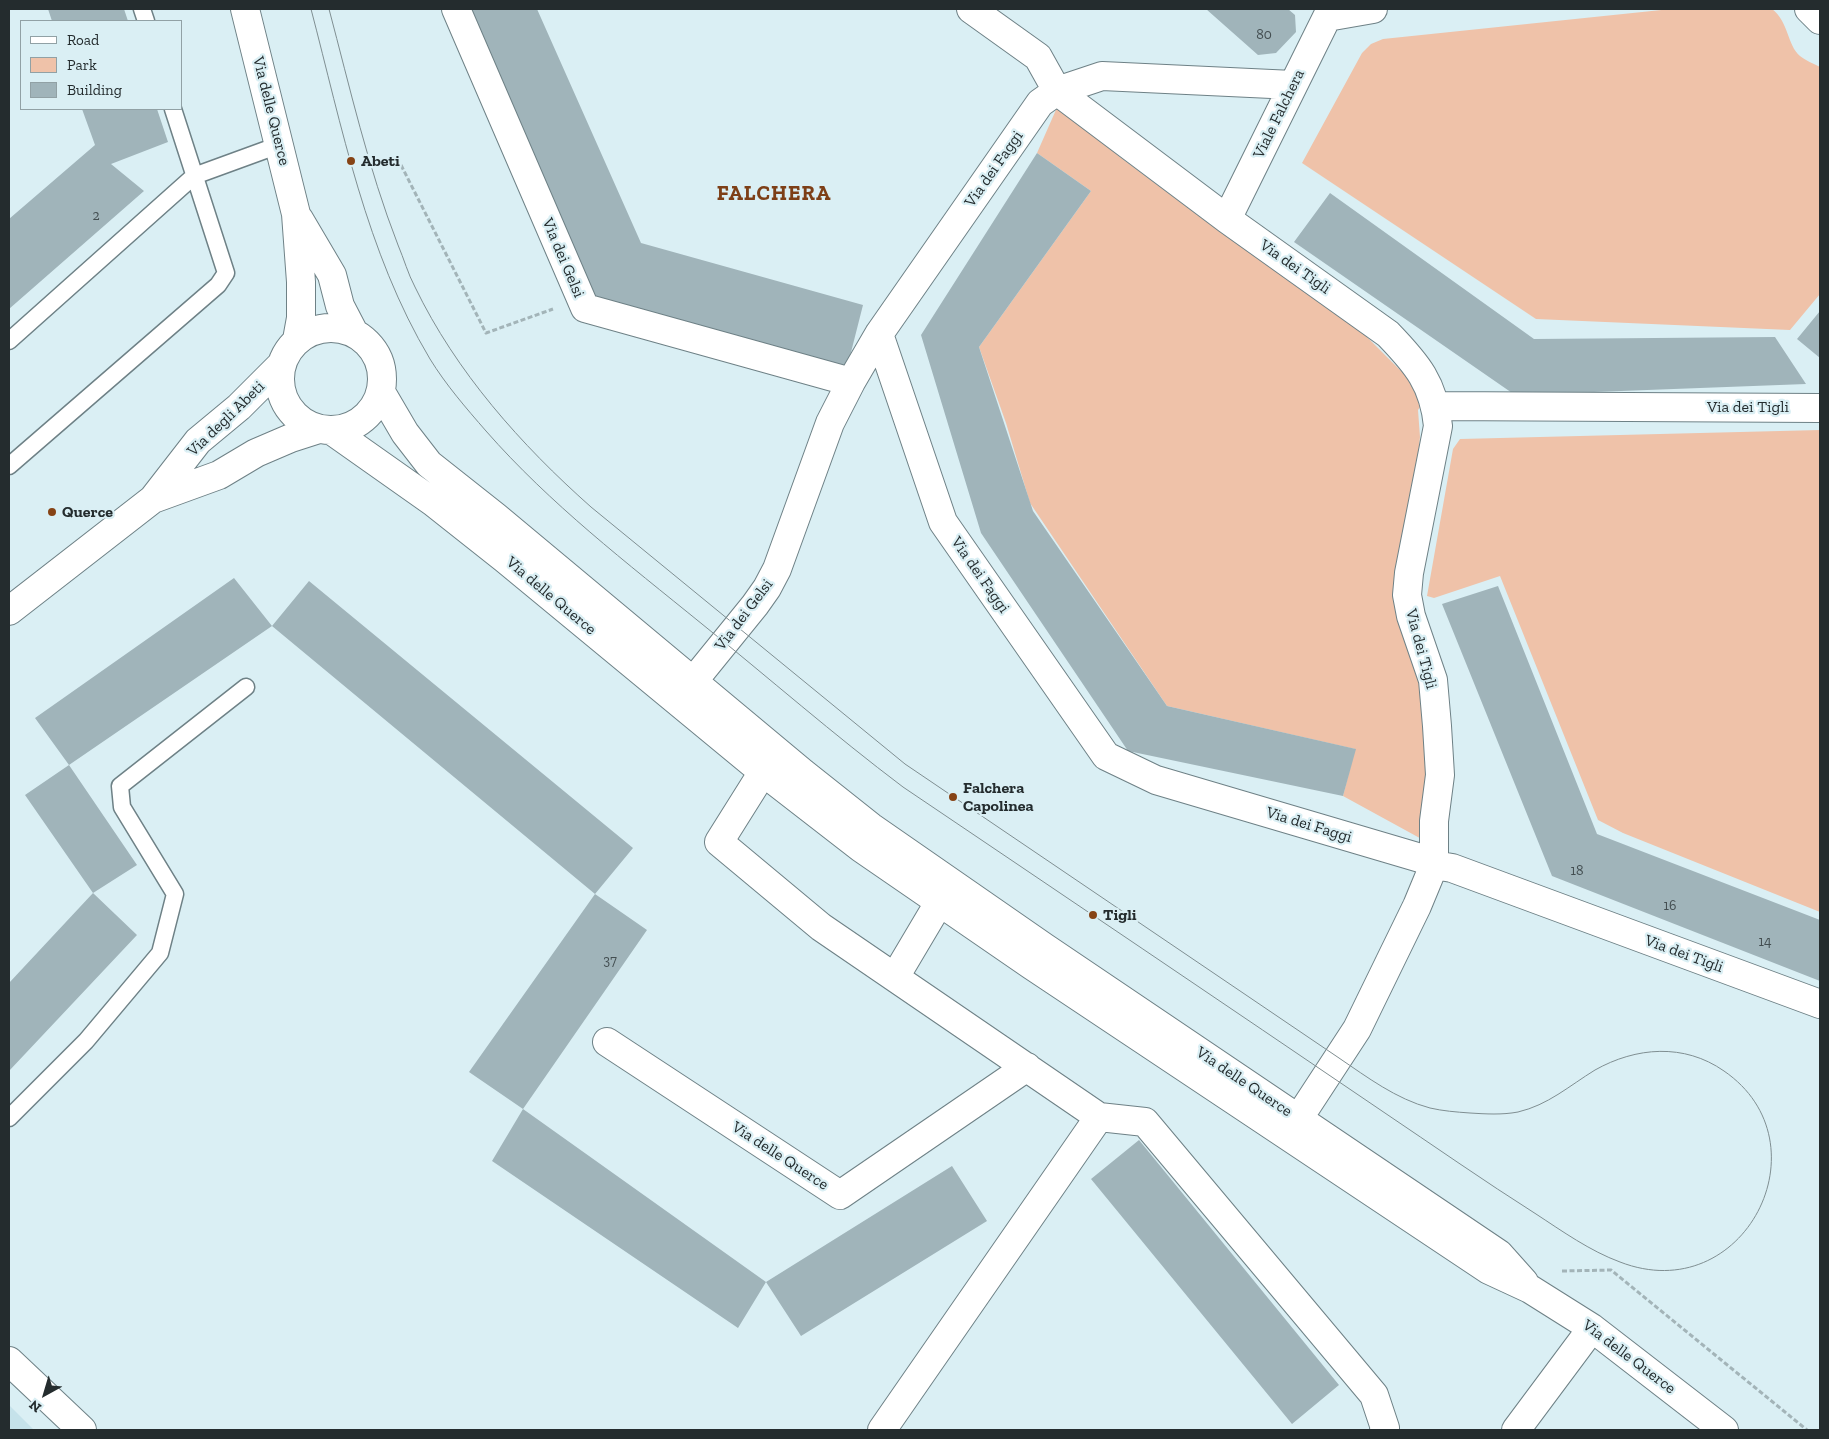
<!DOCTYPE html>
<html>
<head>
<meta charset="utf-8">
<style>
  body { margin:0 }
  #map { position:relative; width:1829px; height:1439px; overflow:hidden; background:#daeff4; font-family:"Zilla Slab",serif }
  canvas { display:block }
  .frame { position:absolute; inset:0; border:10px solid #242c2e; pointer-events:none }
  .legend { position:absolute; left:20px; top:20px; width:162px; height:90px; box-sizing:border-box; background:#daeff4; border:1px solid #91a1a5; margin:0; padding:6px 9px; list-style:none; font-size:15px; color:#242c2e }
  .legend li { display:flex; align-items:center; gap:10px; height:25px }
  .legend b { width:25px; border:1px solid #91a1a5 }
  .north { position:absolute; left:20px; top:1369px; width:50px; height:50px; -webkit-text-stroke:4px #daeff4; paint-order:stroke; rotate:219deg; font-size:14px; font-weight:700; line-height:20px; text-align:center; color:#242c2e }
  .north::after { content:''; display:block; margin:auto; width:18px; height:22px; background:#242c2e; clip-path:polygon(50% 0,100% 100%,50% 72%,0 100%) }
</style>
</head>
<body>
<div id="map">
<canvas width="1829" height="1439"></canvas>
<div class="frame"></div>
<ul class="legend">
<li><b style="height:6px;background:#fff"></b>Road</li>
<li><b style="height:14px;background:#efc2a9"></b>Park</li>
<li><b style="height:14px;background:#a0b4ba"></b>Building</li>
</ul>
<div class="north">N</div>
</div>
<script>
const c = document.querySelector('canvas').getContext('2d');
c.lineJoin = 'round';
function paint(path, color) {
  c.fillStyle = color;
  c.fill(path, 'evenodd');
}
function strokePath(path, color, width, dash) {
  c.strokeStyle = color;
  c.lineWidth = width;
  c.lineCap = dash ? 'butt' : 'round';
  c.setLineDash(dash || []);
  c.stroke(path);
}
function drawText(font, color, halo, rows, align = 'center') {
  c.font = font + ' "Zilla Slab",serif';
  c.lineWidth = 4.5;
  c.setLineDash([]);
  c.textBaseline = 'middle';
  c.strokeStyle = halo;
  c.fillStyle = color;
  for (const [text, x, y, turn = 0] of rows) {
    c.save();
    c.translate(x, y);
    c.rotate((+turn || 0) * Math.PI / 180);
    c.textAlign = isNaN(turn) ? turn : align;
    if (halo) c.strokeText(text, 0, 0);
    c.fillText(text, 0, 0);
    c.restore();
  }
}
paint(new Path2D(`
  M 9,1405 L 34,1430 L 9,1430 Z`), '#c5e2ea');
paint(new Path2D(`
  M 1671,9 L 1772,9 C 1789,22 1787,45 1800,56 C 1805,60 1814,64 1820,67 L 1820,294 L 1790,330 L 1536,319 L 1302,163 L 1362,53 L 1371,44 L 1383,39 Z
  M 1059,103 L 1120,157 L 1219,231 L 1361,331 L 1400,370 L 1411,375 L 1420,407 L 1418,410 L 1420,437 L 1418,457 L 1394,597 L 1424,697 L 1427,842 L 1343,796 L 1355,749 L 1167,706 L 1030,503 L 1006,423 L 979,347 L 1091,191 L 1037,153 Z
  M 1820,430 L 1820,912 L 1623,833 L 1598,820 L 1500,576 L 1434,598 L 1427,596 L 1453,449 L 1460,439 Z`), '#efc2a9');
paint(new Path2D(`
  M 48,9 L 124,9 L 128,21 L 52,21 Z
  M 469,9 L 537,9 L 641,243 L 863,305 L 847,368 L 594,303 Z
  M 1206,9 L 1288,9 L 1295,15 L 1296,32 L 1276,53 L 1258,55 Z
  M 82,109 L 157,109 L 168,142 L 111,164 L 144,191 L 9,309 L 9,219 L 95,145 Z
  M 1037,153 L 1091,191 L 979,347 L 1033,511 L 1167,706 L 1356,749 L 1343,796 L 1128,751 L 981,533 L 921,335 Z
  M 1330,193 L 1534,339 L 1775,337 L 1806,384 L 1515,395 L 1294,242 Z
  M 1820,311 L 1820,358 L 1797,339 Z
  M 234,578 L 272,626 L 69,765 L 35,718 Z
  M 309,581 L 633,848 L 595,894 L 272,626 Z
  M 1498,586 L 1597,834 L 1820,920 L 1820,981 L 1552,876 L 1442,604 Z
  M 69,765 L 137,865 L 93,893 L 25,795 Z
  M 93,893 L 137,935 L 9,1071 L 9,983 Z
  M 595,894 L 647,930 L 523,1109 L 766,1282 L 738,1328 L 492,1161 L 523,1109 L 469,1072 Z
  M 1139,1140 L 1339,1385 L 1292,1424 L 1091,1179 Z
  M 952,1166 L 987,1221 L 801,1336 L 766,1282 Z`), '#a0b4ba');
const service = new Path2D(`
  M 142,9 L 146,21
  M 9,341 L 194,176 L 279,145
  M 9,466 L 218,285 L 226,273 L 173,109
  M 9,1118 L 86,1041 L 160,953 L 175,894 L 122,807 L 120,786 L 246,687`);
const minor = new Path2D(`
  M 245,9 L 296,214 L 301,282 L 301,318 L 297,340
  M 456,9 L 585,308 L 851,382
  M 971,9 L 1038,57 L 1057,91 L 1227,219 L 1388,334 C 1417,364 1434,384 1438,426 L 1409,573 L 1407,595 L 1411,616 L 1433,680 L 1437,726 L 1440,775 L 1434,821 L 1434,865 L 1417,906 L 1357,1029 L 1289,1133
  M 1809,9 L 1820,20
  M 1327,17 L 1373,9
  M 299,219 L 332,275 L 340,306 L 353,331
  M 1227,219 L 1331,9
  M280 379a51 51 0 1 1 102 0a51 51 0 1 1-102 0Z
  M 879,334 L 943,522 L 1106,756 L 1156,780 L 1427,860 L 1434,865 L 1452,868 L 1820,1004
  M 381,392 L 405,433 L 429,464 L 496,517 L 803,773 L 871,827 L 1044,947 L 1499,1254 L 1524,1282
  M 1436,406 L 1820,408
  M 331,430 L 433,502 L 505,559 L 763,772 L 861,848 L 1031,965 L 1489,1270 L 1530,1289 L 1592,1328 L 1724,1430
  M 153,499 L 219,475 L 256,453 L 291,438 L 319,429
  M 9,611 L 153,499 L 198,441 L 239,407 L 282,364
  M 682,695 L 755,605 L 767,588 L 777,569 L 830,423 L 851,382 L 879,334 L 1040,103 L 1057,91 L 1102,76 L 1293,85
  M 773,756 L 719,842 L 821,927 L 1099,1117 L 882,1430
  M 895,977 L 949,886
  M 607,1042 L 840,1195 L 1027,1067
  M 1099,1117 L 1145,1122 L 1374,1395 L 1385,1428 L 1384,1430
  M 9,1361 L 82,1430
  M 1516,1430 L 1592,1328`);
strokePath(service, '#6e8186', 19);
strokePath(minor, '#6e8186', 30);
strokePath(new Path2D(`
  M 401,165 L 486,333 L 553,309
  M 1562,1271 L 1611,1270 L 1807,1430`), '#a3b4b8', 3, [5, 2.5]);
strokePath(service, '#fff', 16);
strokePath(minor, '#fff', 28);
strokePath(new Path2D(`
  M 311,9 C 342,127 366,252 430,359 C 446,385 466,408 486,431 C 550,504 627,563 702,624 C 769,678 834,735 903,787 C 1063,895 1223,1003 1382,1111 C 1434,1146 1484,1181 1536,1214 C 1562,1231 1590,1251 1620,1262 C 1744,1310 1829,1143 1724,1071 C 1684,1043 1636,1047 1595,1070 C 1569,1086 1548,1105 1518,1112 C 1502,1115 1486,1114 1470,1113 C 1456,1112 1443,1111 1430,1108 C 1396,1099 1367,1077 1339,1058 L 905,764 L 591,507 C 521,445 456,372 415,287 C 408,274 404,259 398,245 C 368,168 350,88 329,9`), '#7f8e91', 1);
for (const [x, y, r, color] of [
  [351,161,5,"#864315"],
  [52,512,5,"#864315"],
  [953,797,5,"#864315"],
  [1093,915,5,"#864315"]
]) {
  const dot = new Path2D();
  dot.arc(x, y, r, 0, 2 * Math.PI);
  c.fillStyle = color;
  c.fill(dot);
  strokePath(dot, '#daeff4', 2);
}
drawText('14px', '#434e51', null, [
  ["80",1264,35],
  ["2",96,216],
  ["18",1577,871],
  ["16",1670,906],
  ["14",1765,942],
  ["37",610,961]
]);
drawText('16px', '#242c2e', '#daeff4', [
  ["Via delle Querce",271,111,76],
  ["Viale Falchera",1279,114,-64],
  ["Via dei Faggi",994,169,-55],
  ["Via dei Gelsi",563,258,67],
  ["Via dei Tigli",1295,267,35],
  ["Via dei Tigli",1748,407],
  ["Via degli Abeti",226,419,-44],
  ["Via dei Faggi",980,575,55],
  ["Via delle Querce",551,596,40],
  ["Via dei Gelsi",744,615,-53],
  ["Via dei Tigli",1421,649,75],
  ["Via dei Faggi",1309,825,17],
  ["Via dei Tigli",1684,954,20],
  ["Via delle Querce",1244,1082,34],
  ["Via delle Querce",780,1156,33],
  ["Via delle Querce",1629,1357,37]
]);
drawText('bold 16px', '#242c2e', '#daeff4', [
  ["Abeti",361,161],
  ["Querce",62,512],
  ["Falchera",963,788],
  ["Capolinea",963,806],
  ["Tigli",1103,915]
], 'left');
c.letterSpacing = '1px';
drawText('bold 21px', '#7d3f17', '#daeff4', [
  ["FALCHERA",774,194]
]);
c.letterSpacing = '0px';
</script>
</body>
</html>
